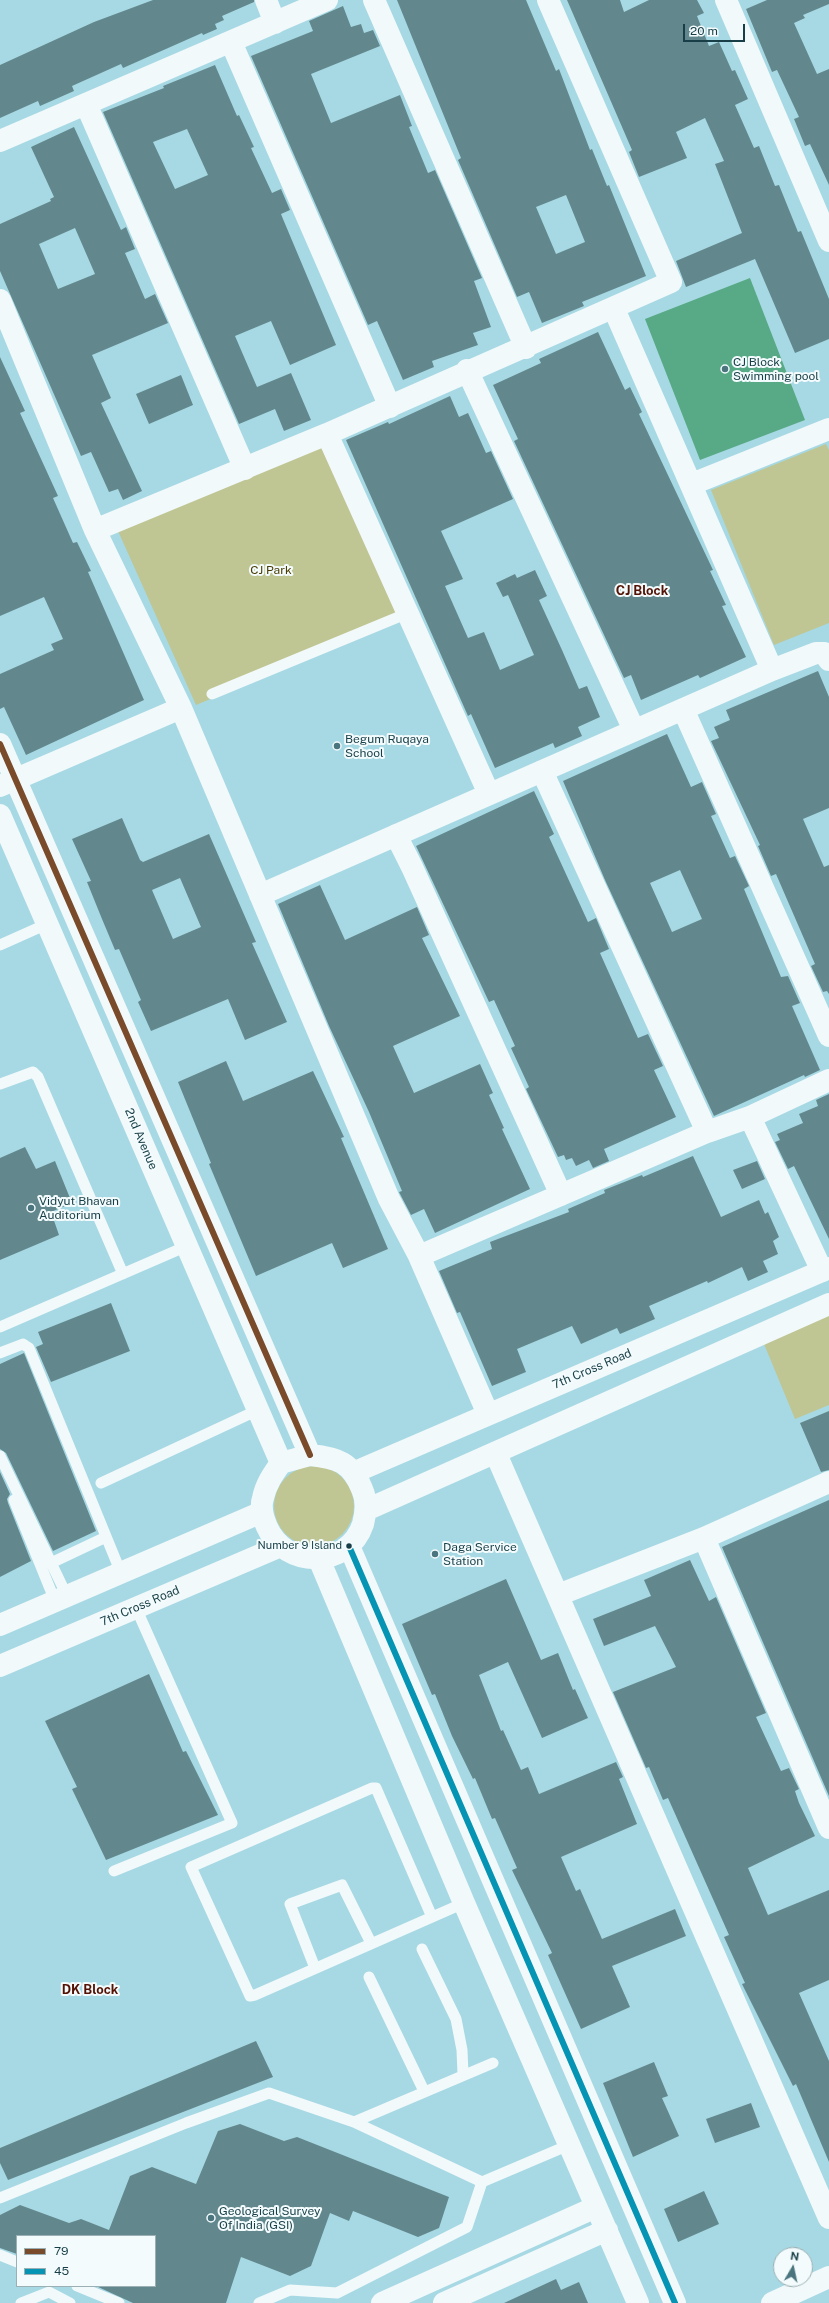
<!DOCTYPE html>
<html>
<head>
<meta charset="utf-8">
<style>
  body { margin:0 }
  #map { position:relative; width:829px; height:2303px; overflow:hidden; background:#a7d9e4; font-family:"Public Sans",sans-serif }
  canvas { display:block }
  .legend { position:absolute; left:16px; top:2235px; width:140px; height:52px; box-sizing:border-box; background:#f3fbfd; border:1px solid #9bb0b4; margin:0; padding:5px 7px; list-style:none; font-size:12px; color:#183f47 }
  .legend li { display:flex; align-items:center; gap:8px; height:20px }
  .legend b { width:20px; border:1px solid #9bb0b4 }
  .north { position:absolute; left:773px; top:2247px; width:40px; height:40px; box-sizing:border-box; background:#f3fbfd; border:1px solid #9bb0b4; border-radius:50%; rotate:9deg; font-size:11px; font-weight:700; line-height:16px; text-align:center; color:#183f47 }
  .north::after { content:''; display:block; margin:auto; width:14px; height:18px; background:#4a757e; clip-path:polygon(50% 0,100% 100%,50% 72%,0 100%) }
  .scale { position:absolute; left:683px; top:24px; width:62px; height:18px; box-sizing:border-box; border:2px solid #183f47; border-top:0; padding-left:5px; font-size:12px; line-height:14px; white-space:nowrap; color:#183f47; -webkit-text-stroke:3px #f3fbfd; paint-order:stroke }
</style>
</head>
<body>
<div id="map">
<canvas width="829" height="2303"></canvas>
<ul class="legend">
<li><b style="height:5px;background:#7a4b2a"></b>79</li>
<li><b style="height:5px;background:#0594b3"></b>45</li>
</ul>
<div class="north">N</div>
<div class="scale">20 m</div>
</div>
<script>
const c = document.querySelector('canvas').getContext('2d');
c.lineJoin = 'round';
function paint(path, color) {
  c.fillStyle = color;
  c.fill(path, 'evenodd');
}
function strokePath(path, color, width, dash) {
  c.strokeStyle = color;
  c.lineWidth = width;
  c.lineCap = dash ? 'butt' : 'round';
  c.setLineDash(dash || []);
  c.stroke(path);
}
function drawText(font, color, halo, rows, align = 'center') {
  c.font = font + ' "Public Sans",sans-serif';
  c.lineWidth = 4;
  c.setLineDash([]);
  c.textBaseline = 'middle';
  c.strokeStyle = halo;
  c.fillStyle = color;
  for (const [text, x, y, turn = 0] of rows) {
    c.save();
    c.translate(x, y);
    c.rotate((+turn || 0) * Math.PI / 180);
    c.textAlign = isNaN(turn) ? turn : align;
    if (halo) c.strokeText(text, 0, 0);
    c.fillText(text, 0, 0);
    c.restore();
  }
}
paint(new Path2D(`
  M 326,443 L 402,619 L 196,705 L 118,531 Z
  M 826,444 L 829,450 L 829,623 L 774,645 L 711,490 Z
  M 829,1314 L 829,1405 L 795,1419 L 764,1344 Z
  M274 1506a40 40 0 1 1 80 0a40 40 0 1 1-80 0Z`), '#bfc693');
paint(new Path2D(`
  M 750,278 L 805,420 L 700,460 L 645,319 Z`), '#58a985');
paint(new Path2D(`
  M 153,0 L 254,0 L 254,2 L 222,16 L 224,20 L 215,24 L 217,29 L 203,35 L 202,33 L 123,68 L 121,64 L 72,86 L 74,91 L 40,106 L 38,101 L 0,118 L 0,65 L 94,22 Z
  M 397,0 L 526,0 L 556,71 L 559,69 L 590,150 L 592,149 L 607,186 L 609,185 L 646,276 L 582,302 L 584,306 L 542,323 L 529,292 L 517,297 L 458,160 L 461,158 ZM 566,195 L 585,242 L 556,254 L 536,207 Z
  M 567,0 L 620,0 L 624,12 L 649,0 L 697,0 L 704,13 L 697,16 L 709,46 L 719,42 L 732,71 L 735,70 L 748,99 L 735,105 L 754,148 L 759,146 L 775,186 L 779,185 L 798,232 L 801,231 L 829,299 L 829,339 L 795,353 L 755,259 L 686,287 L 676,261 L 742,233 L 715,164 L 724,161 L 705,118 L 676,132 L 687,158 L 639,177 L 629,152 L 632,150 Z
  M 767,0 L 829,0 L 829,4 L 803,15 L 805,18 L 794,23 L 817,74 L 829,69 L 829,185 L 810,144 L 805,146 L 794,119 L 799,117 L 777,70 L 772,72 L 746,9 Z
  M 343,6 L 351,27 L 361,24 L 364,33 L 373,30 L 380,46 L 311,74 L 331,123 L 400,95 L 412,126 L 409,127 L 428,173 L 435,170 L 482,278 L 474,281 L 491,327 L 473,333 L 478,345 L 432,361 L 434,367 L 403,380 L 377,321 L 368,325 L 251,56 L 313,31 L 309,21 Z
  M 215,65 L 237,116 L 239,115 L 254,147 L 251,148 L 272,193 L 281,189 L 290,210 L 281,214 L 283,219 L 336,345 L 290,365 L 271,321 L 235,336 L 257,387 L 291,373 L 311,420 L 284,431 L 275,409 L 239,424 L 103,112 L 164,88 L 163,86 ZM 187,129 L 208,175 L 175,189 L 153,142 Z
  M 74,127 L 121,230 L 126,227 L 135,249 L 125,253 L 145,299 L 155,294 L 168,323 L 92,355 L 111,398 L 101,403 L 142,491 L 123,500 L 118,489 L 109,492 L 91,452 L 81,456 L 0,271 L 0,224 L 51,201 L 50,199 L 54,197 L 31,147 ZM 75,228 L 95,274 L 58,289 L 39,244 Z
  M 598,332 L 625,390 L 630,387 L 642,412 L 639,414 L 713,570 L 710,571 L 726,605 L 722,606 L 746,657 L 700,678 L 698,675 L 641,700 L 631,675 L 624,678 L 514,441 L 518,439 L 493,385 L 541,363 L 539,359 Z
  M 0,357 L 25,411 L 20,413 L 58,496 L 53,498 L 73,543 L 77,542 L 91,571 L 88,572 L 144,700 L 26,755 L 4,707 L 0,709 L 0,674 L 54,650 L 51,644 L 63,639 L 44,597 L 0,616 Z
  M 181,375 L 193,405 L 149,424 L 136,394 Z
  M 450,396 L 459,417 L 468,413 L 486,453 L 491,451 L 513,499 L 441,531 L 463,579 L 445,586 L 468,638 L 484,632 L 500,670 L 534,655 L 508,595 L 503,597 L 496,583 L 515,574 L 517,578 L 535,570 L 547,596 L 539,600 L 562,650 L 579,689 L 587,686 L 600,717 L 578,727 L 582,736 L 555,748 L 553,743 L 495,768 L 471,714 L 468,716 L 346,440 L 388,422 L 389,424 Z
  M 818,671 L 829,697 L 829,808 L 803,819 L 824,867 L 829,865 L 829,994 L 827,991 L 823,992 L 811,966 L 815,964 L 776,874 L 771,876 L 758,846 L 760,845 L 711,741 L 719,738 L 714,727 L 730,720 L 726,710 Z
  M 667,734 L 691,787 L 702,782 L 716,814 L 711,816 L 730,858 L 735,856 L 749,886 L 744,889 L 781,977 L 788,976 L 800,1003 L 792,1006 L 820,1070 L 805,1077 L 804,1075 L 714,1116 L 605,880 L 563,781 ZM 680,870 L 702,919 L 672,932 L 650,883 Z
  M 534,791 L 554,834 L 549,837 L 588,922 L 596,918 L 609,949 L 600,953 L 638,1038 L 648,1034 L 663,1066 L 654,1070 L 676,1117 L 604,1149 L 609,1161 L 593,1168 L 589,1160 L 576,1166 L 572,1158 L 566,1160 L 564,1155 L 558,1157 L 526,1089 L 529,1087 L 511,1048 L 515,1046 L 494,1000 L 489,1002 L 416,846 Z
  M 122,818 L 140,860 L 143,862 L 209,834 L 256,942 L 252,943 L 287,1022 L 245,1040 L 228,999 L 151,1031 L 138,1002 L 141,1000 L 119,949 L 115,950 L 102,919 L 87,882 L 91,881 L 72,839 ZM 180,878 L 201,927 L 173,939 L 152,890 Z
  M 320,885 L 345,940 L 417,907 L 429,935 L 422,938 L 460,1016 L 393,1046 L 414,1093 L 480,1064 L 493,1093 L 489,1095 L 504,1128 L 502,1129 L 530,1189 L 435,1233 L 424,1209 L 411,1215 L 400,1194 L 399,1192 L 402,1191 L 369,1112 L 329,1026 L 278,904 Z
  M 226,1061 L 243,1101 L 313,1071 L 344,1137 L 341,1138 L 388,1249 L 343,1268 L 332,1243 L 256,1276 L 209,1164 L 211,1163 L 178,1082 Z
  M 829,1094 L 829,1239 L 794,1166 L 788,1169 L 775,1142 L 780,1140 L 777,1134 L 803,1123 L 799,1114 L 818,1106 L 816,1100 Z
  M 25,1147 L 36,1169 L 55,1161 L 72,1203 L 51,1212 L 59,1235 L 0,1260 L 0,1158 Z
  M 693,1156 L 721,1217 L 759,1200 L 765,1214 L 768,1212 L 779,1237 L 773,1241 L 778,1254 L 763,1261 L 768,1272 L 748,1281 L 742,1267 L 708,1283 L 707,1281 L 649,1306 L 655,1319 L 620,1334 L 617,1328 L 581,1344 L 572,1326 L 517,1349 L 526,1372 L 492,1386 L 460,1312 L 457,1313 L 439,1271 L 492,1249 L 490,1242 L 569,1212 L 568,1209 L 605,1193 L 604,1190 L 642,1175 L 643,1177 Z
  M 757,1161 L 765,1179 L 742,1189 L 733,1170 Z
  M 111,1303 L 130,1351 L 51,1382 L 36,1347 L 43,1344 L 38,1332 Z
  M 24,1353 L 96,1531 L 53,1551 L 6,1453 L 0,1449 L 0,1364 Z
  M 829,1411 L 829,1470 L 821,1472 L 800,1423 Z
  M 0,1472 L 10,1494 L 7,1499 L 8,1503 L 31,1561 L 0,1577 Z
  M 829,1500 L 829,1796 L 722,1547 Z
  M 690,1560 L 709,1601 L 716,1597 L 766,1713 L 756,1717 L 781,1771 L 789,1768 L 799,1789 L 795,1791 L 799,1803 L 815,1836 L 748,1868 L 768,1915 L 829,1890 L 829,1980 L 799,1993 L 829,2061 L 829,2162 L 796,2084 L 793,2086 L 742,1984 L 745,1983 L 724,1937 L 729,1935 L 668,1798 L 663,1800 L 649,1767 L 646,1768 L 613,1692 L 676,1667 L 655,1626 L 604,1646 L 593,1619 L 651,1596 L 644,1580 Z
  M 506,1579 L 541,1660 L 558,1653 L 573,1690 L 575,1689 L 588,1718 L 542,1738 L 508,1662 L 479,1675 L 501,1731 L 503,1730 L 521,1770 L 528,1767 L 539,1794 L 616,1762 L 623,1777 L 619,1779 L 637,1824 L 561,1857 L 576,1891 L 580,1889 L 602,1939 L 675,1909 L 686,1936 L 612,1966 L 630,2007 L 581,2029 L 548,1955 L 552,1953 L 512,1870 L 517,1868 L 495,1818 L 492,1819 L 475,1778 L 473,1779 L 452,1736 L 435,1694 L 432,1695 L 402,1624 Z
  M 149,1674 L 183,1752 L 186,1751 L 218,1815 L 106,1860 L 72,1789 L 77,1787 L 45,1721 Z
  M 256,2041 L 273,2077 L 8,2180 L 0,2163 L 0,2148 Z
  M 654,2062 L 668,2096 L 662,2098 L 679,2136 L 633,2157 L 603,2083 Z
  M 751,2103 L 760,2127 L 715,2143 L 706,2119 Z
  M 240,2124 L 284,2141 L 297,2137 L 449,2197 L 439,2228 L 418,2237 L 353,2211 L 349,2221 L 330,2213 L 311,2266 L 290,2276 L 241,2257 L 226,2303 L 133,2303 L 96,2286 L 155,2286 L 155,2236 L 17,2236 L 17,2254 L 0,2248 L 0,2215 L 20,2205 L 69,2223 L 81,2219 L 109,2230 L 130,2176 L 152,2167 L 196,2184 L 218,2131 Z
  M 704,2191 L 719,2224 L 678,2242 L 664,2209 Z
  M 556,2279 L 561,2290 L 579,2282 L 588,2303 L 504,2303 Z`), '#62888d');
strokePath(new Path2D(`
  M 212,694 L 408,613
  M 0,945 L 47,924
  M 0,1084 L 33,1072 L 38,1077 L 123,1274
  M 0,1327 L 187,1246
  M 0,1353 L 23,1344 L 29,1348 L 121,1573
  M 0,1456 L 67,1596
  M 101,1483 L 258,1410
  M 14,1500 L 55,1601
  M 51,1563 L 106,1537
  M 114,1871 L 232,1823 L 136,1608
  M 432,1917 L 376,1788 L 372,1788 L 191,1867 L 250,1996 L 255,1995 L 464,1903
  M 422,1949 L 456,2019 L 462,2050 L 463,2074
  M 315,1968 L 290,1904 L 342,1885 L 371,1943
  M 369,1977 L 424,2091
  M 482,2182 L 354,2122 L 493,2063
  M 0,2198 L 186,2123 L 269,2093 L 354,2122
  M 0,2255 L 17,2262
  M 77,2286 L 119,2303
  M 21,2303 L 49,2292 L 70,2303
  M 259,2303 L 290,2290 L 337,2293 L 467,2227 L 482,2182 L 569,2145`), '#f2f9fb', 11);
strokePath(new Path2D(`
  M 266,0 L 275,23
  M 374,0 L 526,348
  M 726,0 L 829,241
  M 231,42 L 390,407
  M 86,104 L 245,469
  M 0,141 L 327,0
  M 0,300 L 95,530 L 181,708 L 389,1199 L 419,1256 L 488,1414
  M 614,309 L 772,670
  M 467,370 L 634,730
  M 327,434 L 489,794
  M 692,484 L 829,429
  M 95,530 L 327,434 L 671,282 L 548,0
  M 683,709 L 829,1036
  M 542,771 L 707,1132
  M 0,786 L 181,708
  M 396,835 L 412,867 L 561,1195
  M 260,895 L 772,670 L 816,653 L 824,653 L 829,660
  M 750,1117 L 822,1271
  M 419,1256 L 707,1132 L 750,1117 L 829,1080
  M 496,1454 L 829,2218
  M 704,1538 L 829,1828
  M 558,1595 L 704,1538 L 829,1482
  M 772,2303 L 829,2277`), '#f2f9fb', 22);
strokePath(new Path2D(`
  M 0,744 L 310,1455
  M 0,815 L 281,1463
  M 310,1455 C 338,1458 351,1462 362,1489 C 367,1500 366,1513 363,1524 C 348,1569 285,1569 267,1527 C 263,1518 260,1507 263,1498 C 266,1484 273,1474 281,1463 Z
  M 355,1472 L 829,1268
  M 366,1510 L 829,1304
  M 349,1546 L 675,2303
  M 319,1559 L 464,1903 L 638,2303
  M 0,1625 L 262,1512
  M 0,1666 L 281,1546
  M 382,2303 L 596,2207
  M 444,2303 L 607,2230`), '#f2f9fb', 22);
strokePath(new Path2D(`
  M 0,744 L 310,1455`), '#7a4b2a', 6);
strokePath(new Path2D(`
  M 349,1546 L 675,2303`), '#0594b3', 6);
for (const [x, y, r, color] of [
  [725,369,4,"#4a757e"],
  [337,746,4,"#4a757e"],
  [31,1208,4,"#4a757e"],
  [349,1546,3.5,"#183f47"],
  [435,1554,4,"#4a757e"],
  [211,2218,4,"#4a757e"]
]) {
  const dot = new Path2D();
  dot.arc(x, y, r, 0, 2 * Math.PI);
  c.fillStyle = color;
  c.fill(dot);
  strokePath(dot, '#f3fbfd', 1.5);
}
drawText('11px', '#183f47', '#f3fbfd', [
  ["Number 9 Island",342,1546]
], 'right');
drawText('12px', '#183f47', '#f3fbfd', [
  ["CJ Block",733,362],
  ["Swimming pool",733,376],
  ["Begum Ruqaya",345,739],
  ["School",345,753],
  ["Vidyut Bhavan",39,1201],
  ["Auditorium",39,1215],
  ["Daga Service",443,1547],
  ["Station",443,1561],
  ["Geological Survey",219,2211],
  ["Of India (GSI)",219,2225]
], 'left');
drawText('12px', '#493a00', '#f3fbfd', [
  ["CJ Park",271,570]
]);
drawText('12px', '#183f47', '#f3fbfd', [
  ["2nd Avenue",141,1139,67],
  ["7th Cross Road",592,1369,-23],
  ["7th Cross Road",140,1606,-23]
]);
drawText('bold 13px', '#541204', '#f3fbfd', [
  ["CJ Block",642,591],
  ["DK Block",90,1990]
]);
</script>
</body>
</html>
